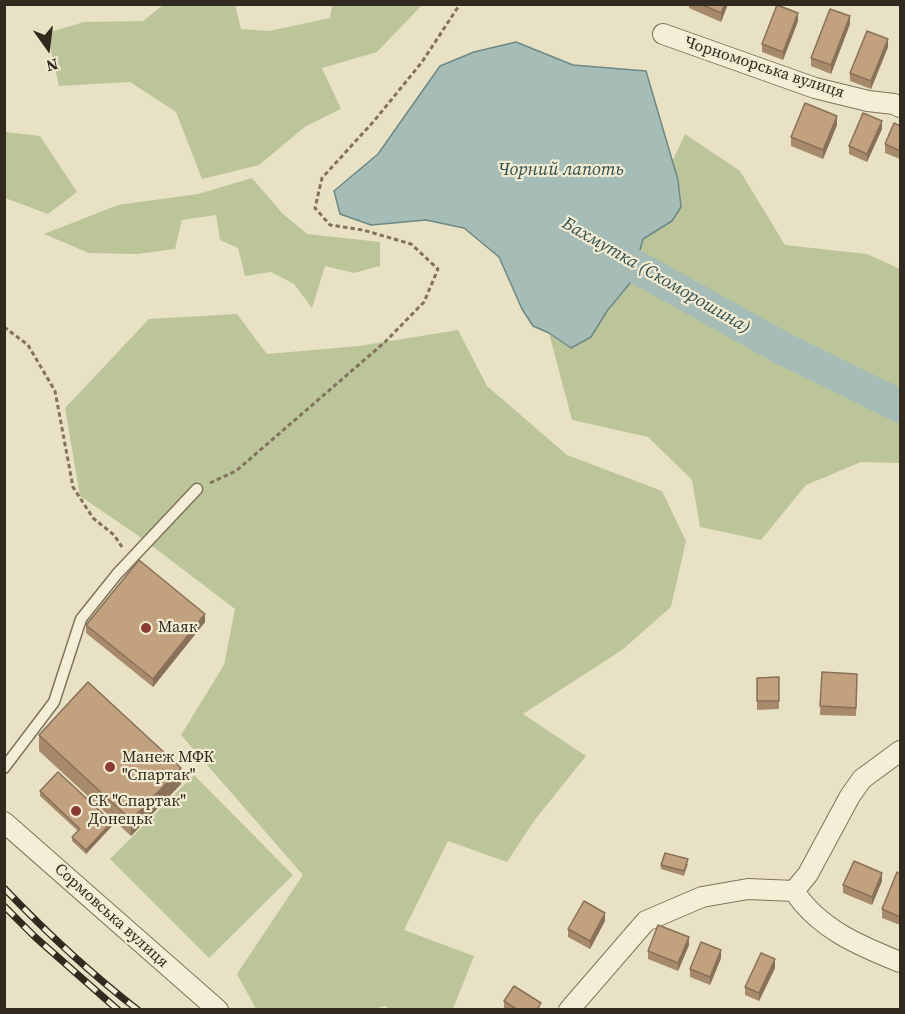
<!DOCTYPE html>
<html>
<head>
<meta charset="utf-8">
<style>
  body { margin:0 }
  #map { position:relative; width:905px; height:1014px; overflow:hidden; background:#e8e1c4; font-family:"Source Serif 4",serif }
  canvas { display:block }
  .frame { position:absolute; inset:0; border:6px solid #322a1f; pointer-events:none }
  .north { position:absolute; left:18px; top:18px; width:60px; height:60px; -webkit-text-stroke:4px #f1ebd2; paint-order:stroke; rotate:166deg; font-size:16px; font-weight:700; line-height:24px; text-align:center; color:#322a1f }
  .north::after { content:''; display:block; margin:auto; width:21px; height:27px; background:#322a1f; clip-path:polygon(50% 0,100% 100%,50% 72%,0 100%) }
</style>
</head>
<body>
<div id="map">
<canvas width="905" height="1014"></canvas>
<div class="frame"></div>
<div class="north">N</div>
</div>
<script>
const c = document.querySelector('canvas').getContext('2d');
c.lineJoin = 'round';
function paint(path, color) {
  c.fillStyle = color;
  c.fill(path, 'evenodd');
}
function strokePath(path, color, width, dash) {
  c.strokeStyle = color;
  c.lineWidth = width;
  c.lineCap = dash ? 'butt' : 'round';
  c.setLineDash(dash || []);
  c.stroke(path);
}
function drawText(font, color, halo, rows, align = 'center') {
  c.font = font + ' "Source Serif 4",serif';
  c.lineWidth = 4.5;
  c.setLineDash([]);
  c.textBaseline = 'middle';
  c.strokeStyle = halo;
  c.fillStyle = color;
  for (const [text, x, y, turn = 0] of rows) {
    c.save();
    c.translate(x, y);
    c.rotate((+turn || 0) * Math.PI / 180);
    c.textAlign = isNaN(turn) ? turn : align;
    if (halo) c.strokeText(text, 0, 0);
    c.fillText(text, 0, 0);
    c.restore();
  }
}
paint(new Path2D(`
  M 423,4 L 377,52 L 322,68 L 341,109 L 306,126 L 259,165 L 202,179 L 176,112 L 130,82 L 59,86 L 47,33 L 84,22 L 143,21 L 163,5 L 235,5 L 241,29 L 269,31 L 330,18 L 332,5 Z
  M 5,132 L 40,136 L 77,192 L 48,214 L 5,198 Z
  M 685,134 L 740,171 L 785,245 L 867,254 L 900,269 L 900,463 L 861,462 L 806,485 L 761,540 L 700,527 L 692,480 L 648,437 L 572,420 L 549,333 L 571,348 L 590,337 L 607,311 L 631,282 L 643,239 L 672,221 L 678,180 L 671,164 Z
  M 252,178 L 282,213 L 307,234 L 380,242 L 380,266 L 354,273 L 325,266 L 312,308 L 294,284 L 271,272 L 245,276 L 238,248 L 220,240 L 216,215 L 182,220 L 175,249 L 137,254 L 89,253 L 44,234 L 118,205 L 198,194 Z
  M 237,314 L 267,354 L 359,346 L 458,330 L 487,386 L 567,455 L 662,491 L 686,541 L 671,607 L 622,650 L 523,714 L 586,756 L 534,821 L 507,862 L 448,841 L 404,930 L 474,956 L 453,1009 L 392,1010 L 385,1006 L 370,1010 L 256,1009 L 237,974 L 303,875 L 181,735 L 224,665 L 235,609 L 143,539 L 80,496 L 65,408 L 149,319 Z
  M 194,775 L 293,875 L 209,958 L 110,859 Z`), '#bcc599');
const water = new Path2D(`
  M 516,42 L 573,65 L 646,71 L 678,180 L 681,207 L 672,221 L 643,239 L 631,282 L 607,311 L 591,337 L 571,348 L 549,333 L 533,326 L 522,309 L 499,257 L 464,228 L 426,220 L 371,225 L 340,214 L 334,191 L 378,154 L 440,66 L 474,52 Z`);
paint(water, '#a5bcb7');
strokePath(water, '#6d8985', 1.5);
strokePath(new Path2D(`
  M 597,245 L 782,348 L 900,406`), '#a5bcb7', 33);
const lane = new Path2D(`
  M 4,768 L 54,702 L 81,619 L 117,574 L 197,489`);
const street = new Path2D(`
  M 663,34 L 815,88 L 868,101 L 894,104 L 900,107
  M 4,822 L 218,1010
  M 794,891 C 819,929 860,946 900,962
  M 569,1010 L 646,921 L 702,897 L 748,889 L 794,891 L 808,874 L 850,796 L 862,779 L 900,751`);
strokePath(lane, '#81735c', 13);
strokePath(street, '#81735c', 22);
strokePath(new Path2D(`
  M 4,327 L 28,345 L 55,391 L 73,487 L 93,518 L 114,535 L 122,547
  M 210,483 L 236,471 L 385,342 L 424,302 L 438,269 L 411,244 L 363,230 L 330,225 L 315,208 L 322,178 L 374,121 L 422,62 L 460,4`), '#81735c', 3, [4.5, 3]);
strokePath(lane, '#f4eed6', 10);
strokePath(street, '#f4eed6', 20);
const rail = new Path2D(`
  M 4,888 C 46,932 90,973 138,1010
  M 4,906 L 35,937 L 118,1010`);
strokePath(rail, '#322a1f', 7);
strokePath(rail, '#f1ebd2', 4.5, [14]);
paint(new Path2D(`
  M 689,4 L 728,4 L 721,22 L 689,8 Z
  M 798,21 L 783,60 L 762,52 L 762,44 Z
  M 850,24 L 831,74 L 811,66 L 811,58 Z
  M 888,47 L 871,89 L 850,81 L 850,73 Z
  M 837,125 L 823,159 L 791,146 L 791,137 Z
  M 900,126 L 900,159 L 885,153 L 885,144 Z
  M 882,129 L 867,162 L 849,154 L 849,146 Z
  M 205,622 L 153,687 L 86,633 L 86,625 Z
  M 822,672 L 857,682 L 856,716 L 820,715 Z
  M 779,677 L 779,709 L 757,710 L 757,678 Z
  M 39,735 L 181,784 L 131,836 L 39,751 Z
  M 40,791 L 112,826 L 86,854 L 72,841 L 72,837 L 78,831 L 40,796 Z
  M 688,864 L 684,876 L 661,869 L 661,865 Z
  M 900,874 L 900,925 L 882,918 L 882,909 Z
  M 882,881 L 872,905 L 843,893 L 843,885 Z
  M 605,921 L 590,949 L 568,937 L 568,929 Z
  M 689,945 L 678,971 L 648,959 L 648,951 Z
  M 721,958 L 710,985 L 690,977 L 690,969 Z
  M 775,968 L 759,1001 L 745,995 L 745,987 Z
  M 504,1001 L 541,1010 L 505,1010 L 504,1009 Z`), '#a78a6c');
paint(new Path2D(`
  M 725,4 L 728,4 L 721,22 L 721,13 Z
  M 798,13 L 798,21 L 783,60 L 783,52 Z
  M 850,16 L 850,24 L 831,74 L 831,65 Z
  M 888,39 L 888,47 L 871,89 L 871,81 Z
  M 837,116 L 837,125 L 823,159 L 823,150 Z
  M 882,121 L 882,129 L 867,162 L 867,154 Z
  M 205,614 L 205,622 L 153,687 L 153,679 Z
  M 181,768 L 181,784 L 131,836 L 131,820 Z
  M 112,822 L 112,826 L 86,854 L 86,850 Z
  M 882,873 L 882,881 L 872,905 L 872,897 Z
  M 605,913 L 605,921 L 590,949 L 590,941 Z
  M 689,937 L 689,945 L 678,971 L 678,963 Z
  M 721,950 L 721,958 L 710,985 L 710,977 Z
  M 775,959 L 775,968 L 759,1001 L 759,993 Z`), '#887158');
const building = new Path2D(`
  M 700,4 L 725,4 L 721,13 Z
  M 777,5 L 798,13 L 783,52 L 762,44 Z
  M 830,9 L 850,16 L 831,65 L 811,58 Z
  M 867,31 L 888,39 L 871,81 L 850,73 Z
  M 805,103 L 837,116 L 823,150 L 791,137 Z
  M 863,113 L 882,121 L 867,154 L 849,146 Z
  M 894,123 L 900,126 L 900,151 L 885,144 Z
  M 139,560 L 205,614 L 153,679 L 86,625 Z
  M 822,672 L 857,674 L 856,708 L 820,706 Z
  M 779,677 L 779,701 L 757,701 L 757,678 Z
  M 88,682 L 181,768 L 131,820 L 39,735 Z
  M 58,772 L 112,822 L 86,850 L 72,837 L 80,829 L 40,791 Z
  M 665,853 L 688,859 L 684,871 L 661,865 Z
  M 854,861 L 882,873 L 872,897 L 843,885 Z
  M 897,872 L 900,874 L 900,917 L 882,909 Z
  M 584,901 L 605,913 L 590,941 L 568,929 Z
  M 658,925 L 689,937 L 678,963 L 648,951 Z
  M 701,942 L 721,950 L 710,977 L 690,969 Z
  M 761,953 L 775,959 L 759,993 L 745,987 Z
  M 514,986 L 541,1003 L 537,1010 L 518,1010 L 504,1001 Z`);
paint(building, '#c2a17e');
strokePath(building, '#887158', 1.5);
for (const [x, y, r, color] of [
  [146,628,6,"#893b34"],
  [110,767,6,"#893b34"],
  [76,811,6,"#893b34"]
]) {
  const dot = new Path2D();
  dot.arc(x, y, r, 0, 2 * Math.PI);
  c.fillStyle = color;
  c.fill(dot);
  strokePath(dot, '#f1ebd2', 2);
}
drawText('16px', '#322a1f', '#f1ebd2', [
  ["Чорноморська вулиця",764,68,18],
  ["Сормовська вулиця",111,916,42]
]);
drawText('16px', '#322a1f', '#f1ebd2', [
  ["Маяк",158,628],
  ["Манеж МФК",122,758],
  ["\"Спартак\"",122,776],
  ["СК \"Спартак\"",88,802],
  ["Донецьк",88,820]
], 'left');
drawText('italic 18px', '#304f50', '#f1ebd2', [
  ["Чорний лапоть",561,170],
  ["Бахмутка (Скоморошина)",656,276,30]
]);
</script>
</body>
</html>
